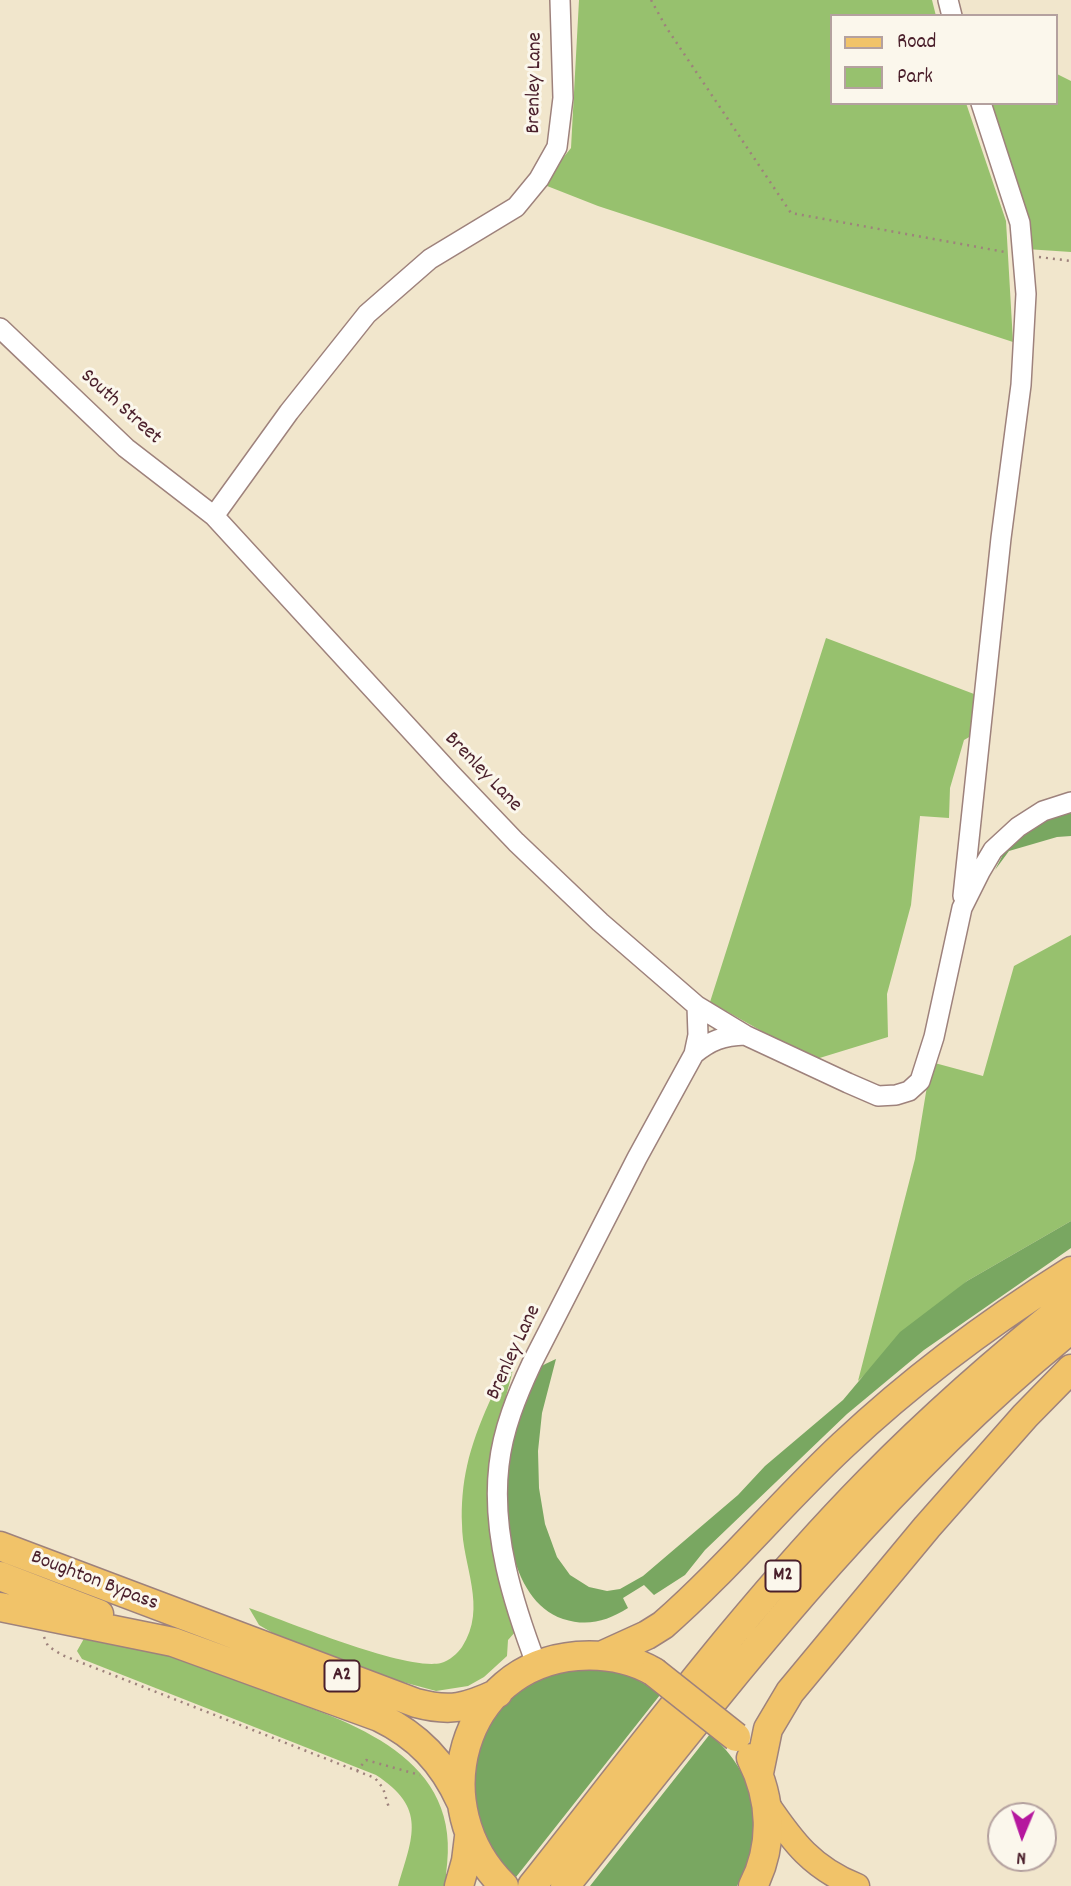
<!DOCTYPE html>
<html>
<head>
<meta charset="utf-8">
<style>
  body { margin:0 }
  #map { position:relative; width:1071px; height:1886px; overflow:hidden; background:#f1e6cc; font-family:Dekko,sans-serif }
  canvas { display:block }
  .legend { position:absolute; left:830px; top:14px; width:228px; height:91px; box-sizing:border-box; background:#fbf7ec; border:2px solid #b4a19f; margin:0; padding:9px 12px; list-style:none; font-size:21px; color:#4a1f2b }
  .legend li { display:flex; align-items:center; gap:14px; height:35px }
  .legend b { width:35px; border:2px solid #b4a19f }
  .north { position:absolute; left:987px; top:1802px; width:70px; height:70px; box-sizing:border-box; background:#fbf7ec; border:2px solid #b4a19f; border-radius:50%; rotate:182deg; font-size:19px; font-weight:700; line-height:28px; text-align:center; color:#4a1f2b }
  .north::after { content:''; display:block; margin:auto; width:24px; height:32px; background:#b5179e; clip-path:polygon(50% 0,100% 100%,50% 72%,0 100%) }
</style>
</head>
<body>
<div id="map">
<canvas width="1071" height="1886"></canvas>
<ul class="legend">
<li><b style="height:9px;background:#f1c369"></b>Road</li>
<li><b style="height:19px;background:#97c16e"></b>Park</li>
</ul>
<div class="north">N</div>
</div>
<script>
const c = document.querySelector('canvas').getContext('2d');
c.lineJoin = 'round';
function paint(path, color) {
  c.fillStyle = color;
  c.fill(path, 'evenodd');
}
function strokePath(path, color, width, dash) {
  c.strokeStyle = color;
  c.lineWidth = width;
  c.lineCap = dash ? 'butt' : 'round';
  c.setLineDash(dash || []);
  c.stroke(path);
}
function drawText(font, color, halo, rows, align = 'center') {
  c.font = font + ' Dekko,sans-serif';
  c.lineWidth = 6;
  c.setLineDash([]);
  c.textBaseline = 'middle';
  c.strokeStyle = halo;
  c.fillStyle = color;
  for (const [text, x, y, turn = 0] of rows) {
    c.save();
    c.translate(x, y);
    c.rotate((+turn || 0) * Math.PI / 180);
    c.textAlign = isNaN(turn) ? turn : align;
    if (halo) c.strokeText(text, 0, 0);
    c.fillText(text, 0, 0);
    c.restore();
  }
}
paint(new Path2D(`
  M 579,0 L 932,0 L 936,16 L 831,16 L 831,103 L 966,103 L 1006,221 L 1013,342 L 598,206 L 542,184 L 571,148 Z
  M 1055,73 L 1071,81 L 1071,252 L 1026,249 L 990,103 L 1055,103 Z
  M 826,638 L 974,694 L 978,732 L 964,740 L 950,788 L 949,818 L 920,816 L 911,905 L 887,994 L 888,1037 L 813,1060 L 710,1002 Z
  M 1071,935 L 1071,1221 L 967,1281 L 858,1381 L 915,1159 L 931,1062 L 983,1076 L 1014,966 Z
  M 517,1343 L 512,1374 L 495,1437 L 516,1631 L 508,1640 L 507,1656 L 484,1677 L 468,1686 L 436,1691 L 388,1678 L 283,1639 L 259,1625 L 249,1608 C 289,1622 405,1671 441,1663 C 449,1661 458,1653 462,1647 C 488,1607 462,1566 462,1524 C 461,1506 463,1483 467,1466 C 477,1422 499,1383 517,1343 Z
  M 86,1635 C 114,1642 142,1647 169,1656 C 201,1666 233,1679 264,1691 C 352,1723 465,1756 446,1874 L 453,1877 L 450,1886 L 398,1886 C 413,1836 427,1808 376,1775 L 82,1659 L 77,1651 Z`), '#97c16e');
paint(new Path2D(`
  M 1071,813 L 1071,836 L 1057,837 L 1009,851 L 995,870 L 1011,839 L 1030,824 Z
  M 1071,1221 L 1071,1248 L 924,1350 L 847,1414 L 705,1550 L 685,1575 L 654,1595 L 644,1585 L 623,1598 L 628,1608 C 607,1621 588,1627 563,1619 C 507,1600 501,1506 508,1457 C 511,1436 519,1414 528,1395 C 532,1387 535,1372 542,1366 C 546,1363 552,1361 556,1359 L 542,1413 L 538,1451 L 539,1488 L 545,1524 L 557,1557 L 570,1575 L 589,1587 L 607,1591 L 620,1589 L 643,1576 L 738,1495 L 765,1466 L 843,1400 L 900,1332 L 967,1281 Z
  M 580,1668 C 614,1669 633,1673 660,1695 L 516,1877 L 499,1862 L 482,1833 L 473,1784 L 476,1757 L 488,1727 L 507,1702 L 519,1692 L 548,1675 Z
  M 710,1734 C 757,1775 769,1831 737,1886 L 590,1886 Z`), '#79a761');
const minor = new Path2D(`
  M 948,0 L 952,16
  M 0,328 L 126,448 L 214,516 L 451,774 L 516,842 L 600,922 L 697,1006 L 745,1035 L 848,1083 L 878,1096 L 896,1095 L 909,1091 L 920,1081 L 934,1037 L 962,908 L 980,872 L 993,850 L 1018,827 L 1043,811 L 1071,802
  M 214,516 L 289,412 L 367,314 L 430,259 L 516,207 L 539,179 L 557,147 L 563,98 L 560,0
  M 963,896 L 1001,538 L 1021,385 L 1026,294 L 1020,223 L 981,103
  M 694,1054 C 711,1040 723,1036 745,1035
  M 537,1666 C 513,1603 491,1533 499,1465 C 503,1429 517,1395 532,1363 L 637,1158 L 694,1054 L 698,1035 L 697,1006`);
const major = new Path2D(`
  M 767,1804 C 793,1842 812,1868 857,1886`);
const highway = new Path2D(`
  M 0,1546 L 416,1703 C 450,1712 466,1708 498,1693
  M 0,1576 L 99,1614
  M 0,1607 L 173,1642 L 379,1717 C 418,1736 443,1762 461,1802
  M 603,1655 L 647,1635 L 663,1625 C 727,1569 781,1503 843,1445 C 913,1379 990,1322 1071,1271
  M 751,1758 C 772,1799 774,1845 753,1886
  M 759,1773 L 768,1729 L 790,1692 L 927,1527 L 1025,1416 L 1071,1369
  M 459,1886 L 466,1861 L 469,1837
  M 504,1886 C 423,1807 460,1666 577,1656 C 605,1654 630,1658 654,1672
  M 532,1886 C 641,1749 746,1606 869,1481 C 932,1417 1000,1357 1071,1301
  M 565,1886 C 722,1690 874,1488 1071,1329`);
strokePath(minor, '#9e827c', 22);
strokePath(major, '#9e827c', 27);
strokePath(highway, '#9e827c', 31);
strokePath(new Path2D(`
  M 651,0 L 666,27 L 791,213 L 1005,252
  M 1039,257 L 1071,261
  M 44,1637 L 48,1646 L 62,1655 L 375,1778 L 383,1788 L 389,1808
  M 357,1771 L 366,1760 L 420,1775`), '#9e827c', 2.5, [2, 5]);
strokePath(minor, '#fff', 19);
strokePath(major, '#f1c369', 24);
strokePath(highway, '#f1c369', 28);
const highwayBridge = new Path2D(`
  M 654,1672 L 736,1737`);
strokePath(highwayBridge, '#9e827c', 31, []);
strokePath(highwayBridge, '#f1c369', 28);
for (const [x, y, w] of [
  [783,1576,35],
  [342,1676,35]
]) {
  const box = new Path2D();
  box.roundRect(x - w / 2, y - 15.5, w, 31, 5);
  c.fillStyle = '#fbf7ec';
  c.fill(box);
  strokePath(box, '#4a1f2b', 2);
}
drawText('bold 19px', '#4a1f2b', null, [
  ["M2",783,1576],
  ["A2",342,1676]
]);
drawText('21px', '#4a1f2b', '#fbf7ec', [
  ["Brenley Lane",536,83,-89],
  ["South Street",120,408,42],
  ["Brenley Lane",482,773,46],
  ["Brenley Lane",515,1353,-65],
  ["Boughton Bypass",94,1582,21]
]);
</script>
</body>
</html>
